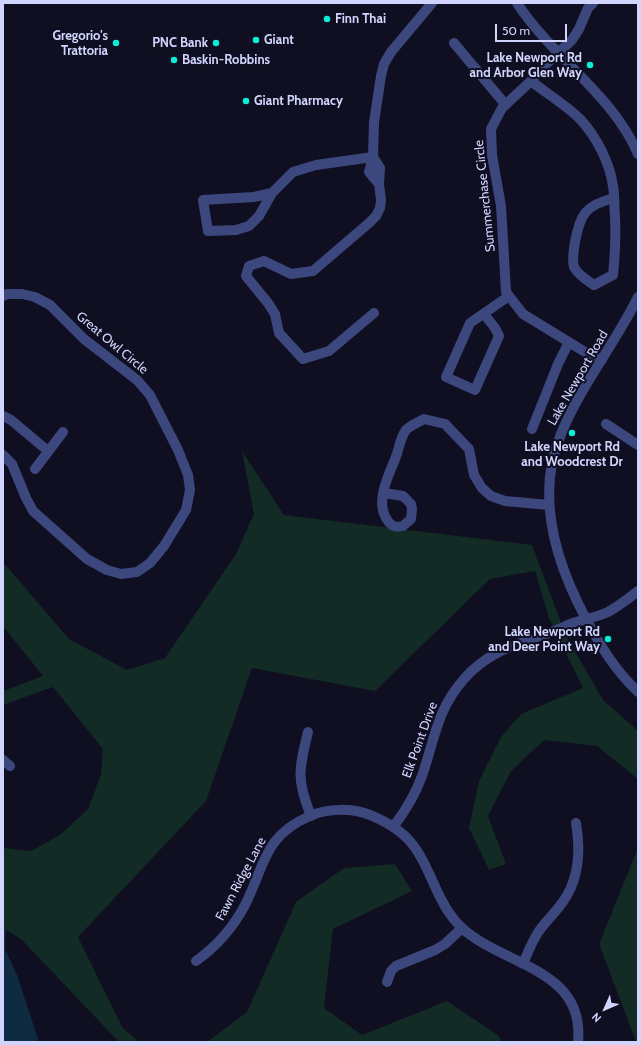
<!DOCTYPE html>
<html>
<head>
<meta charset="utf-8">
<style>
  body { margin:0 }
  #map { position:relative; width:641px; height:1045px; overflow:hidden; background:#0f0f21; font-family:Cabin,sans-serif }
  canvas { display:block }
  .frame { position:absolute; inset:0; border:4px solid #d1d5fd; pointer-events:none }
  .north { position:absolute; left:585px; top:989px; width:40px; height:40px; -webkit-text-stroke:3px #0f0f21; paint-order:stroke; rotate:225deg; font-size:11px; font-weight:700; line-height:16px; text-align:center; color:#d1d5fd }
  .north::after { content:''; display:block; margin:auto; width:14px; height:18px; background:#d1d5fd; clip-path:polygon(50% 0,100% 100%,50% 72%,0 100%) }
  .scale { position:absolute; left:495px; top:24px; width:72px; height:18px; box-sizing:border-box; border:2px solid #d1d5fd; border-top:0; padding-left:5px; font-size:12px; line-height:14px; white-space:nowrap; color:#d1d5fd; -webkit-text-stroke:3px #0f0f21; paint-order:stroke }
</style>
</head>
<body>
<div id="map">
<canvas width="641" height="1045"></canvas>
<div class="frame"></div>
<div class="north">N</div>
<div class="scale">50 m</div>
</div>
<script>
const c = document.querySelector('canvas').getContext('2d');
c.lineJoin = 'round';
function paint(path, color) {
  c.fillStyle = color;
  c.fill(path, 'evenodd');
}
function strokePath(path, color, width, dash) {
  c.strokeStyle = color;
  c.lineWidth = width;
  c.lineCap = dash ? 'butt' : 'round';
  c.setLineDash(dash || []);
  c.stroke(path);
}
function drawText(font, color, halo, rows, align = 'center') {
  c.font = font + ' Cabin,sans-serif';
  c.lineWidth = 4;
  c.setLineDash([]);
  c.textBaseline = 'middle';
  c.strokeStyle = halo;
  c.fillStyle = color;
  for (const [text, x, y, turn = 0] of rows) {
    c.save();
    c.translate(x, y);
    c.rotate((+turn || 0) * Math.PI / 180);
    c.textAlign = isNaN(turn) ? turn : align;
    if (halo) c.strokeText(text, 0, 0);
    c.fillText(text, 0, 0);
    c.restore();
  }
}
paint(new Path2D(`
  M 242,451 L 284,515 L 532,545 L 566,636 L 603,700 L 638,731 L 638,779 L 597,746 L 544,740 L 511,771 L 488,816 L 506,864 L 489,870 L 469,828 L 479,781 L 501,737 L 521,714 L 583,688 L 549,618 L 535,571 L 490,579 L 375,691 L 252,668 L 206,801 L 78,937 L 122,1027 L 139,1042 L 119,1042 L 21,939 L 6,930 L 3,930 L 3,848 L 31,851 L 60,835 L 88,809 L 101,775 L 103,749 L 53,687 L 3,705 L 3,691 L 43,676 L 3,626 L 3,562 L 69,639 L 127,670 L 165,658 L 236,554 L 254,514 Z
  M 638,848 L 638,1042 L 636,1042 L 599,944 Z
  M 395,864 L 412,891 L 333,929 L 324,1008 L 362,1035 L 447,1001 L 499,1036 L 501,1042 L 207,1042 L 247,1012 L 296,902 L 344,868 Z`), '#122b25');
paint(new Path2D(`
  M 3,930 L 6,930 L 5,949 L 17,975 L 39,1042 L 3,1042 Z`), '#0e2b41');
strokePath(new Path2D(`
  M 517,3 C 552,57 614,96 638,154
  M 593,3 L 588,8 L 579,29 L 572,40 L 544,66 L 531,81 L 502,108 L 491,129 L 492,155 L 501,206 L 506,292 L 523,314 L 585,352 L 602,360
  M 454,43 L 505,104
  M 531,81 C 546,93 567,106 580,119 C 596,136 610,163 613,186 C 615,196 614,207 615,217 C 616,237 615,255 613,275 L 594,285 C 588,281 577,274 574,267 C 572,261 574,248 575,242 C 580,214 586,205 614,198
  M 373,157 L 380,168 L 379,184 L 381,200 L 380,208 L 376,216 L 369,223 L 313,271 L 291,274 L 264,261 L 249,266 L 246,276 L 268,303 L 275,314 L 279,333 L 303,359 L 329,351 L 374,313
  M 379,184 L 369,172 L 373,157 L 374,122 L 381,76 L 384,64 L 391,52 L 432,3
  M 272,193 L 254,197 L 203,200 L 208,231 L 236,230 L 249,226 L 259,216 L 272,193 L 293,172 L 316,165 L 373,157
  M 3,296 L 7,294 L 22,294 L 35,297 L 50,305 L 84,339 L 137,380 L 150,395 L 178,450 L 188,475 L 190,490 L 186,510 L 164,546 L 150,563 L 137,572 L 121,574 L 107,570 L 87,559 L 33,511 L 26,498 L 12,464 L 3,455
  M 638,297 C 615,344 581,385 561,434 C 535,495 556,563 586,619 C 601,647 615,670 638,692
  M 484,314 L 495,328 L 499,336 L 475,390 L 446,377 L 470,323 L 509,296
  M 3,416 L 11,420 L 48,451
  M 606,424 L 638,445
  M 532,429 L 558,364 L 569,342
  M 35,469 L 63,432
  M 384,493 L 403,496 L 411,504 L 412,509 L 411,519 L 403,526 C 395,528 390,526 386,518 C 375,499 390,473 397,454 C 399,447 401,436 406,430 C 409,426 419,422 424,419 L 445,424 L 469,449 L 474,475 L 482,488 L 491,496 L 505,501 L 549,505
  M 308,732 C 299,769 296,779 311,816
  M 3,760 L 10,766
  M 394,826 C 406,810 415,795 422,776 C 435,739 436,711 464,679 C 489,650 519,644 554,631 C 560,629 567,625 573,623 C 585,619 597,617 608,612 C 619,606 628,599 638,591
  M 196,961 C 217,946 233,928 245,905 C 265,866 263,836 310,816 C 328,808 352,808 370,815 C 412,832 419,851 437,891 C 444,905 450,917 462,928 C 503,966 585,968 578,1042
  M 523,964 C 528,952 532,941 539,931 C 545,922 553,915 559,907 C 579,883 581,852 576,823
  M 387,982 L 391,971 L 396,966 L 435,950 L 445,944 L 462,928`), '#3c477e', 10);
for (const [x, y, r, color] of [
  [327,19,4,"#0beed6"],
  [256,40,4,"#0beed6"],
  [116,43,4,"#0beed6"],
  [216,43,4,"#0beed6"],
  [174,60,4,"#0beed6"],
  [590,65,4,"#0beed6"],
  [246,101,4,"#0beed6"],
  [572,433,4,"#0beed6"],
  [608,639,4,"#0beed6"]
]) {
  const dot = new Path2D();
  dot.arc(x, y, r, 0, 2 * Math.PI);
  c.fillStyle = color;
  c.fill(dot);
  strokePath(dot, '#0f0f21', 1.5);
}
drawText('bold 13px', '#d1d5fd', '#0f0f21', [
  ["Finn Thai",335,19],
  ["Gregorio's",108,36,"right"],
  ["Trattoria",108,51,"right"],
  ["Giant",264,40],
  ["PNC Bank",208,43,"right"],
  ["Lake Newport Rd",582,58,"right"],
  ["and Arbor Glen Way",582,73,"right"],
  ["Baskin-Robbins",182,60],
  ["Giant Pharmacy",254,101],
  ["Lake Newport Rd",572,447,"center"],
  ["and Woodcrest Dr",572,462,"center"],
  ["Lake Newport Rd",600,632,"right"],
  ["and Deer Point Way",600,647,"right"]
], 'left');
drawText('13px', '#d1d5fd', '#0f0f21', [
  ["Summerchase Circle",485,196,-96],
  ["Great Owl Circle",112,343,40],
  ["Lake Newport Road",578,378,-60],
  ["Elk Point Drive",420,740,-70],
  ["Fawn Ridge Lane",241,879,-62]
]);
</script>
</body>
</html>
